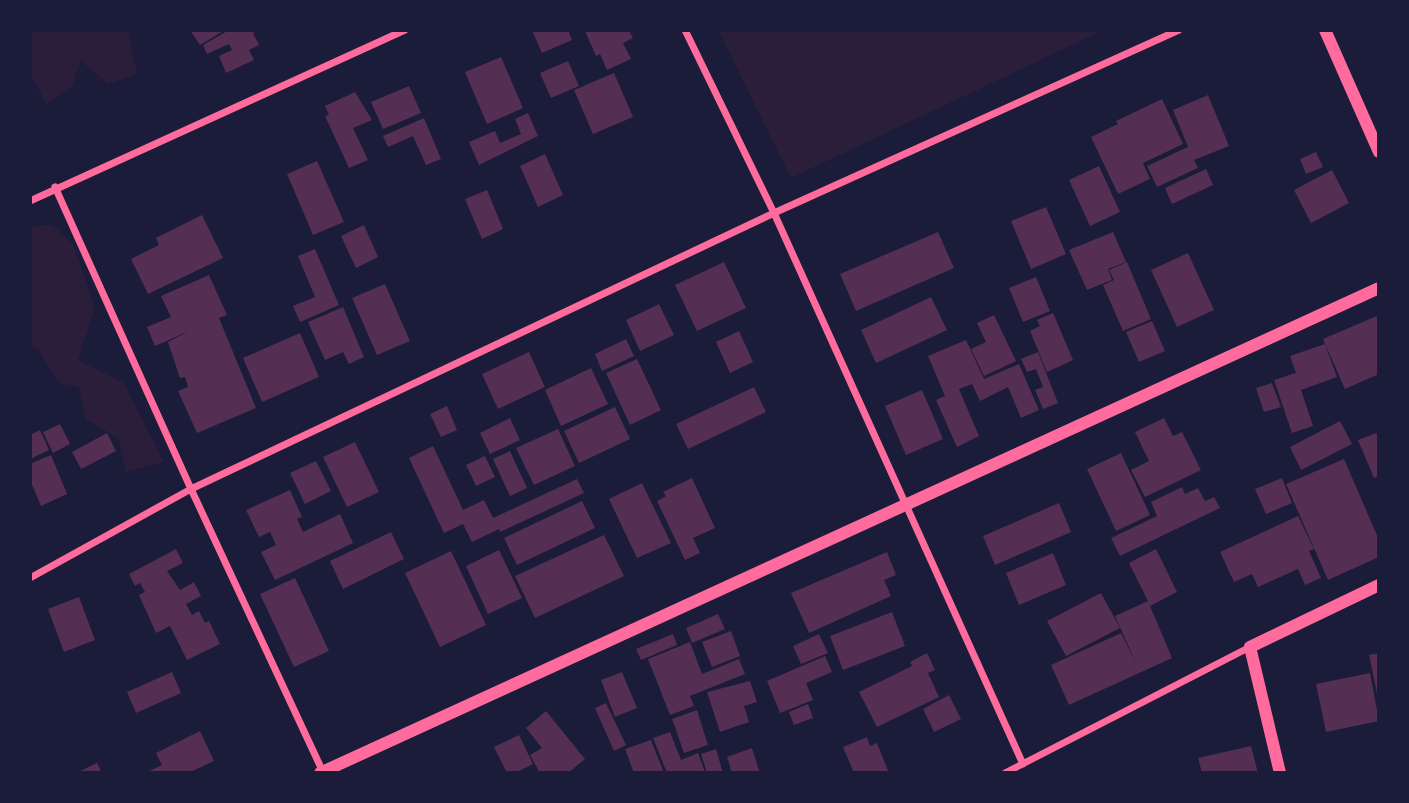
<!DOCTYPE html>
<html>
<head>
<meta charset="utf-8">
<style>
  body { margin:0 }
  #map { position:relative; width:1409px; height:803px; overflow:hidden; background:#1b1b3a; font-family:Jost,sans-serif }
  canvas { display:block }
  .frame { position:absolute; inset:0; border:32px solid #1b1b3a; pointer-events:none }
</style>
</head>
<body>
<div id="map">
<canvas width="1409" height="803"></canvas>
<div class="frame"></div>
</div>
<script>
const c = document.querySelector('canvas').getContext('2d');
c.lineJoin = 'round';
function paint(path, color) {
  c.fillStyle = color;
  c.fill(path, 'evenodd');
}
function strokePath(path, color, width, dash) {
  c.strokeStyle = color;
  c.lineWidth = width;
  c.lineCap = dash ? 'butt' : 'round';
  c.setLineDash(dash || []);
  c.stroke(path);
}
paint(new Path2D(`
  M 30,30 L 128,30 L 137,74 L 108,84 L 81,61 L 72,86 L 47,104 L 30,75 Z
  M 718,30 L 1104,30 L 791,178 Z
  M 52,225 L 73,244 L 95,308 L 78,360 L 124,383 L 164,462 L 126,472 L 118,438 L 85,419 L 79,387 L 58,383 L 38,349 L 30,347 L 30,227 Z`), '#2a1e3b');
paint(new Path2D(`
  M 190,30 L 225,30 L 200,45 Z
  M 229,30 L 260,30 L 253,33 L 259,45 L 249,50 L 254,60 L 226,73 L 219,56 L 232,50 L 229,44 L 207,54 L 203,45 Z
  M 532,30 L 568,30 L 572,40 L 542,53 Z
  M 588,30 L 629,30 L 633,38 L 623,43 L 631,59 L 607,70 L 600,54 L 596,56 L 585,31 Z
  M 501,57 L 523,108 L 487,124 L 465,72 Z
  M 568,61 L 579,86 L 551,98 L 540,73 Z
  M 614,73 L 633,117 L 593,134 L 574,90 Z
  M 409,86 L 421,113 L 383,129 L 371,102 Z
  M 355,92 L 372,120 L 353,128 L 368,160 L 349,168 L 325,116 L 329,115 L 325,106 Z
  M 1208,95 L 1229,146 L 1194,160 L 1198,168 L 1157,187 L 1147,166 L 1188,147 L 1173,110 Z
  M 1162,99 L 1183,144 L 1143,163 L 1150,179 L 1118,194 L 1091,137 L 1118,124 L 1116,121 Z
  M 528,113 L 538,136 L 479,165 L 469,142 L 495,131 L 500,143 L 521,134 L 515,119 Z
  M 424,118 L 441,159 L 426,165 L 413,136 L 388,147 L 383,136 Z
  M 1316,152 L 1323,167 L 1306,174 L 1300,159 Z
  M 545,154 L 563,195 L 538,207 L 520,166 Z
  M 317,161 L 344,222 L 313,235 L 287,174 Z
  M 1099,166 L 1120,212 L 1090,226 L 1069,180 Z
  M 1206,169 L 1213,185 L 1172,204 L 1165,188 Z
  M 1332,170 L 1349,203 L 1311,223 L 1294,190 Z
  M 487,190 L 503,229 L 482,239 L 465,199 Z
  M 1046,207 L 1066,254 L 1031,269 L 1011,221 Z
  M 202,215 L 223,258 L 148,294 L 131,259 L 159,245 L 156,238 Z
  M 364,225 L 378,257 L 356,268 L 341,236 Z
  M 938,232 L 954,268 L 856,311 L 840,274 Z
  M 1113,232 L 1126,262 L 1108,269 L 1112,280 L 1087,290 L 1069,250 Z
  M 315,249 L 339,305 L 300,322 L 293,306 L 315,297 L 298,256 Z
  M 1188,253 L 1214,310 L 1177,327 L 1151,270 Z
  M 724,262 L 746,308 L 697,331 L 675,285 Z
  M 1127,262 L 1151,319 L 1123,331 L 1103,285 L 1114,280 L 1109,270 Z
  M 209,275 L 227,315 L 219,318 L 256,408 L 197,433 L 178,391 L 188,387 L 185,377 L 180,378 L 168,342 L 189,331 L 155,346 L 147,327 L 171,317 L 161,296 Z
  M 1036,277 L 1050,311 L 1023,322 L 1009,288 Z
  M 385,284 L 410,341 L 377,355 L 352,298 Z
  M 931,297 L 947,330 L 876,363 L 861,330 Z
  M 659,304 L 674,335 L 640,351 L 626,320 Z
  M 343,307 L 364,357 L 349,364 L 343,352 L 325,360 L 308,322 Z
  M 1053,313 L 1073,360 L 1047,372 L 1030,331 L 1040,326 L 1037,320 Z
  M 994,315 L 1016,361 L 984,376 L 971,349 L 986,342 L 977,323 Z
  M 1379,315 L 1379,374 L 1345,389 L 1323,339 Z
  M 1152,321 L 1165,351 L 1139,362 L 1126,332 Z
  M 739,331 L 753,362 L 730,373 L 716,342 Z
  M 300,333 L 319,377 L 262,402 L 243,358 Z
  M 626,339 L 634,356 L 602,371 L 595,354 Z
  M 966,340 L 984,379 L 1019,364 L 1039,410 L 1021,418 L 1008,387 L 980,401 L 972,384 L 959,389 L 979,436 L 957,447 L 936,400 L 945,396 L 928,356 Z
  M 1325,344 L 1337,377 L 1301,390 L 1313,426 L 1292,433 L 1274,380 L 1296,373 L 1290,356 Z
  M 529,352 L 545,387 L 498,409 L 482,374 Z
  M 1038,352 L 1058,403 L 1043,409 L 1035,390 L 1043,387 L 1036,369 L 1027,372 L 1021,359 Z
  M 637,359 L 661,410 L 630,425 L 606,373 Z
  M 591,368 L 608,404 L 561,426 L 545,390 Z
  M 1272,383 L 1281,407 L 1264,412 L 1256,388 Z
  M 754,387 L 766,412 L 688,449 L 676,424 Z
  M 922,390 L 943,439 L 906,455 L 885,406 Z
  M 447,406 L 457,430 L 441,437 L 430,414 Z
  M 615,407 L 630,439 L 579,463 L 564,431 Z
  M 510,418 L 520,440 L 490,454 L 480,433 Z
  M 1164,418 L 1173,436 L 1182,432 L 1201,470 L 1145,497 L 1131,470 L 1149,461 L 1135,432 Z
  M 1340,421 L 1352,444 L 1301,470 L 1290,447 Z
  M 60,424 L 70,444 L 53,453 L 43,432 Z
  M 558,429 L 575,466 L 534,485 L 516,448 Z
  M 40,430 L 49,450 L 30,459 L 30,435 Z
  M 1379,432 L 1379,476 L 1374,478 L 1358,440 Z
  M 107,433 L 116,451 L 81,469 L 72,452 Z
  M 355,442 L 379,492 L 347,507 L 323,457 Z
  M 433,446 L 463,510 L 484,500 L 493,518 L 577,479 L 584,493 L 500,532 L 499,529 L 472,542 L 463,524 L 444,533 L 409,458 Z
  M 510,451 L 527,488 L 510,496 L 493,459 Z
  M 1121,453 L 1150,515 L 1116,531 L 1087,469 Z
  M 51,455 L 67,494 L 41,506 L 30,480 L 30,464 Z
  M 485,456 L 495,477 L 476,486 L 466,465 Z
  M 1344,459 L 1379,540 L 1379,557 L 1328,580 L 1286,484 Z
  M 316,461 L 331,491 L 305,504 L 290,473 Z
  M 692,478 L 715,528 L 693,538 L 700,553 L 685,560 L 657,501 L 666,496 L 663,492 Z
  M 1282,478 L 1292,503 L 1266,514 L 1255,489 Z
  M 642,483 L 671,543 L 637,558 L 609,499 Z
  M 1182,487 L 1185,494 L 1198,488 L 1205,501 L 1214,497 L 1220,508 L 1120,556 L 1111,538 L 1157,516 L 1151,502 Z
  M 290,490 L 302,517 L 297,519 L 303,532 L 340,514 L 353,543 L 275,580 L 261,552 L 276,545 L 270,532 L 259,537 L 246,510 Z
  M 582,501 L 595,528 L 517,565 L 504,538 Z
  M 1059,503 L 1071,532 L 995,565 L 983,536 Z
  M 1298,516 L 1314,549 L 1309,551 L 1321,578 L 1305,585 L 1298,569 L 1258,587 L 1252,574 L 1234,582 L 1220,552 Z
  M 391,532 L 404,559 L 343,589 L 330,561 Z
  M 604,535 L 624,576 L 535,618 L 515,576 Z
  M 176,549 L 183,563 L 167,571 L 180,590 L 194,582 L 201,596 L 186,604 L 192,615 L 199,611 L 205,623 L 209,621 L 220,644 L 187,660 L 170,626 L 156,633 L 139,595 L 145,592 L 140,583 L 135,586 L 129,574 Z
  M 1156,549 L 1177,592 L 1150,606 L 1172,658 L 1069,705 L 1051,665 L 1121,633 L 1136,663 L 1115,616 L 1148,601 L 1129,563 Z
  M 499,550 L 522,598 L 488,614 L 466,566 Z
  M 451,551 L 486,625 L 440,647 L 405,573 Z
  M 887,552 L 896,575 L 884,580 L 891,596 L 809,633 L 791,593 Z
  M 1053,553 L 1066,585 L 1019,605 L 1006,573 Z
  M 295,578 L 329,651 L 294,667 L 260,594 Z
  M 1101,593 L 1120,628 L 1066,656 L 1047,621 Z
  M 79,597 L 95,640 L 64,652 L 48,609 Z
  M 892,612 L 905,646 L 843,670 L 830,636 Z
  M 718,614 L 725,629 L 692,643 L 686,628 Z
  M 731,631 L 740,656 L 712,667 L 702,642 Z
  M 673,634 L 677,645 L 641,660 L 636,649 Z
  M 819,634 L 828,653 L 801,664 L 793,646 Z
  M 690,642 L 702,674 L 739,659 L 745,674 L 690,696 L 694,706 L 670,715 L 648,659 Z
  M 927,653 L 935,670 L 928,673 L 939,697 L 877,727 L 859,692 L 912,666 L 910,662 Z
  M 1379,653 L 1379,698 L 1378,698 L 1369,655 Z
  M 825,656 L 832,672 L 806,683 L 813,700 L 780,713 L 767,681 Z
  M 172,672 L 181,693 L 136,713 L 127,692 Z
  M 622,672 L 637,708 L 615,717 L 601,680 Z
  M 1370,673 L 1379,721 L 1326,732 L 1316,684 Z
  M 750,681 L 757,702 L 744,706 L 749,722 L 720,732 L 707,692 Z
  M 949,695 L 961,719 L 934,732 L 923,709 Z
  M 606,703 L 626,745 L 614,751 L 595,708 Z
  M 808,704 L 813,718 L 794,725 L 789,712 Z
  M 697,710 L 708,745 L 684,753 L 672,719 Z
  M 546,711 L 585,759 L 568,773 L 540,773 L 530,755 L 542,748 L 526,728 Z
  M 200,731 L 214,761 L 188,773 L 145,773 L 162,765 L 156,753 Z
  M 670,732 L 681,760 L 698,753 L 705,772 L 667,773 L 653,738 Z
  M 519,735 L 533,764 L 515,773 L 507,773 L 494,747 Z
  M 867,737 L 870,746 L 877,743 L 889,773 L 854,773 L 843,747 Z
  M 651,740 L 664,773 L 634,773 L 625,749 Z
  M 1251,746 L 1258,773 L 1202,773 L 1198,758 Z
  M 752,748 L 760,773 L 732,773 L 727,757 Z
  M 716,749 L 723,773 L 707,773 L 701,754 Z
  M 97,763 L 102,773 L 76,773 Z`), '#542f53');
strokePath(new Path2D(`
  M 685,30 L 774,213 L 1023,764
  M 55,187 L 191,489 L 323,772
  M 30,201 L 405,30
  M 30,578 L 191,489 L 774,213 L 1179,30
  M 1005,773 L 1250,647`), '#ff6b9d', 7);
strokePath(new Path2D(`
  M 1325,30 L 1379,152
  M 320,773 L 1379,288
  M 1280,773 L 1250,647 L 1379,585`), '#ff6b9d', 12);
</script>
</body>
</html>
